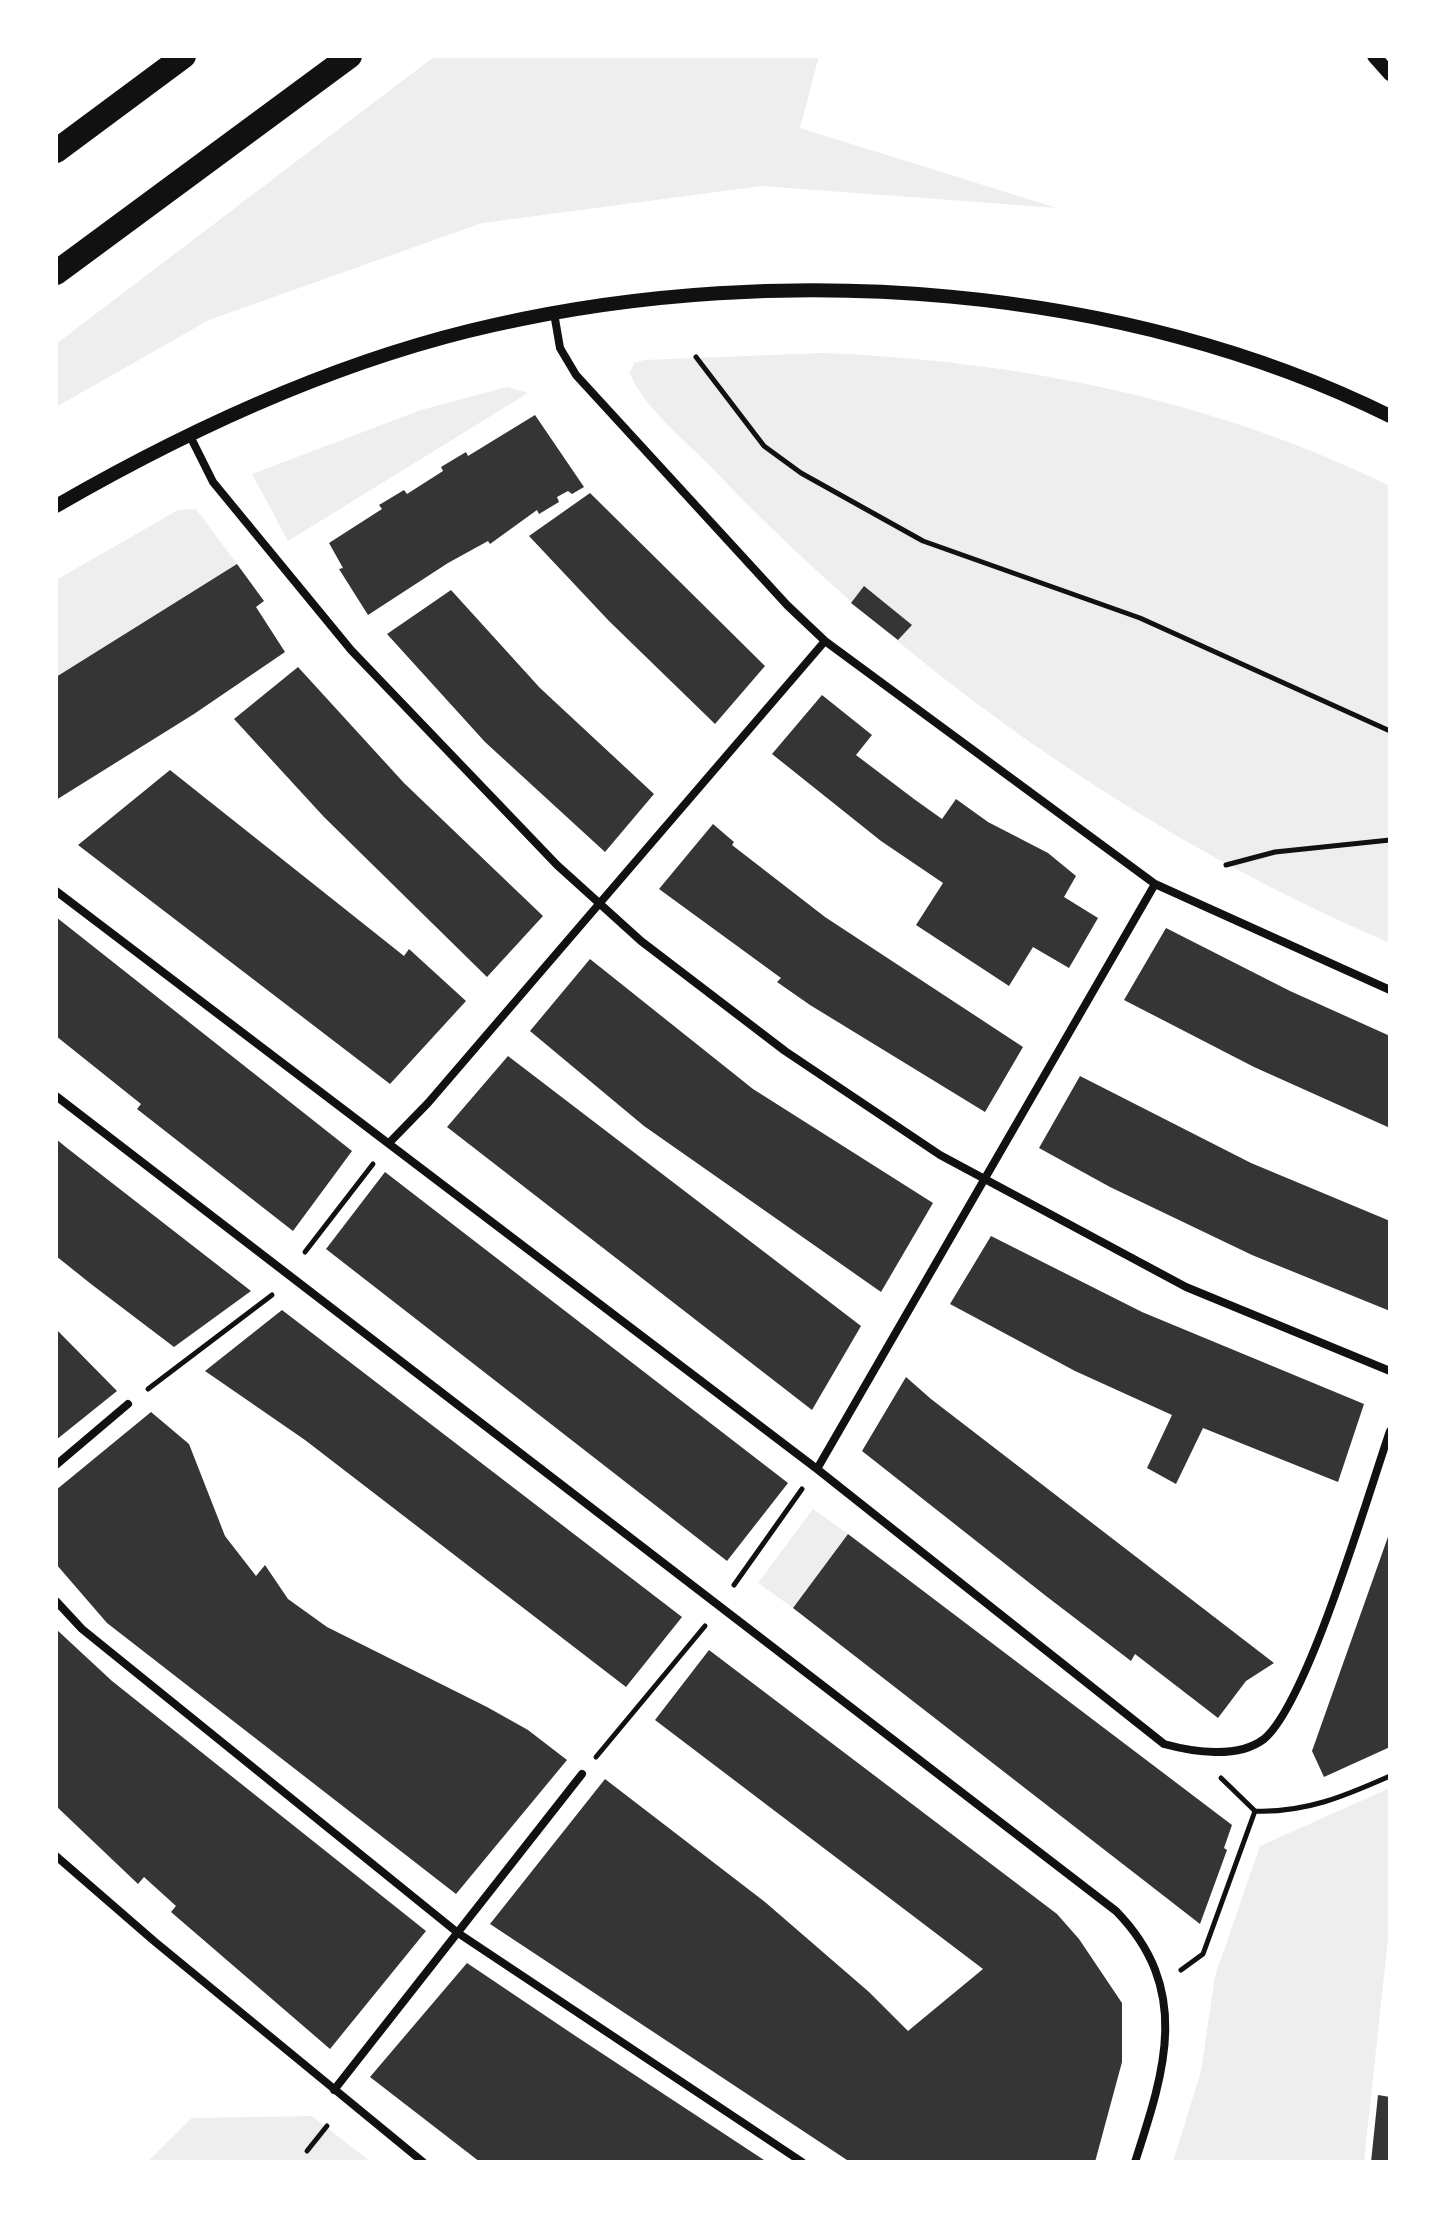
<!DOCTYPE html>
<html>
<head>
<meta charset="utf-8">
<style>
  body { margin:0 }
  #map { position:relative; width:1446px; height:2218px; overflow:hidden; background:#fff; font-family:"Exo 2",sans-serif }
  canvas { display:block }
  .frame { position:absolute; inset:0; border:58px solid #fff; pointer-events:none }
</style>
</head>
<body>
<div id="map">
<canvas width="1446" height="2218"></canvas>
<div class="frame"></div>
</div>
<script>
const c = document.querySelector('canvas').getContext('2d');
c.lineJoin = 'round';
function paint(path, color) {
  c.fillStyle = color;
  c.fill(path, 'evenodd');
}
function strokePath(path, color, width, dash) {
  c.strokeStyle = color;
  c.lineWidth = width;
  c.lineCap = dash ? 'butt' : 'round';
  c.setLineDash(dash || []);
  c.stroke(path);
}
paint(new Path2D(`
  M 435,56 L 819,56 L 800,128 L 1057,208 L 762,186 L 482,223 L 209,320 L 56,407 L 56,344 Z
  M 823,353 C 1020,361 1212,399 1390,486 L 1390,943 C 1136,834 903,669 713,469 C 689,444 641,405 630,373 L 634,363 L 644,360 Z
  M 507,387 L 528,393 L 288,541 L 252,474 L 421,410 Z
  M 196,509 L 237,564 L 56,677 L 56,580 L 178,510 Z
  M 813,1509 L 848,1534 L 793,1608 L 758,1583 Z
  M 1390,1788 L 1390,1920 L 1364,2162 L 1173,2162 L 1201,2071 L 1215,1976 L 1260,1846 Z
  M 312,2116 L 371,2162 L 147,2162 L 192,2118 Z`), '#eee');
paint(new Path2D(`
  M 535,415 L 584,487 L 572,494 L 568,491 L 557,497 L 559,502 L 539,514 L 537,510 L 490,544 L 488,541 L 448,563 L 368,615 L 339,569 L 343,568 L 329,543 L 382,509 L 379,505 L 404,490 L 407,494 L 443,471 L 441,467 L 466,452 L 468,456 Z
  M 590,493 L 765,666 L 715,724 L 609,621 L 529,536 Z
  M 237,564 L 264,601 L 256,607 L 285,652 L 194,714 L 56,800 L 56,677 Z
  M 864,586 L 912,625 L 898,640 L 851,603 Z
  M 451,590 L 540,688 L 654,794 L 605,852 L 485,742 L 387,634 Z
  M 298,667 L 404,783 L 543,916 L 487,977 L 324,817 L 234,719 Z
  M 822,695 L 872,735 L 856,755 L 914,799 L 942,819 L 956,799 L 988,822 L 1048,853 L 1076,876 L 1064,897 L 1098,918 L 1069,968 L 1033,947 L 1009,986 L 916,925 L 943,883 L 881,841 L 772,754 Z
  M 170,770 L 404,956 L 409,949 L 466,1001 L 390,1084 L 78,845 Z
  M 713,824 L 734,842 L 732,845 L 825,917 L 1023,1047 L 985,1112 L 810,1005 L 777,982 L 781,978 L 659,889 Z
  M 56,917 L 352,1151 L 293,1231 L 137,1109 L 141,1104 L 56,1036 Z
  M 1166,928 L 1290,991 L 1390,1036 L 1390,1128 L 1254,1067 L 1124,1000 Z
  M 590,959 L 753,1089 L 933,1203 L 881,1292 L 644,1126 L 530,1031 Z
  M 508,1056 L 861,1326 L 812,1410 L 447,1127 Z
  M 1080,1076 L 1251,1163 L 1390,1221 L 1390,1311 L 1252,1255 L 1110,1187 L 1039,1148 Z
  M 56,1139 L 67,1148 L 251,1291 L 174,1347 L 91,1284 L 56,1256 Z
  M 385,1172 L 788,1483 L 727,1561 L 326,1249 Z
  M 991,1236 L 1142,1312 L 1364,1404 L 1338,1482 L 1203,1428 L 1176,1484 L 1147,1468 L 1172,1415 L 1075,1371 L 950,1304 Z
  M 282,1310 L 682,1617 L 626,1687 L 305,1440 L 205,1371 Z
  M 56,1329 L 117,1391 L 56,1440 Z
  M 906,1377 L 931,1399 L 1274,1663 L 1246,1681 L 1218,1718 L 1135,1654 L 1131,1661 L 1046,1596 L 862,1451 Z
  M 151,1412 L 189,1444 L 225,1536 L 256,1576 L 265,1565 L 288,1599 L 327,1627 L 487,1707 L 528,1730 L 567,1760 L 456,1894 L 107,1623 L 56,1564 L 56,1490 Z
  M 848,1534 L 1232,1825 L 1224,1848 L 1227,1850 L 1200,1924 L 793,1608 Z
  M 1389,1534 L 1390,1747 L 1324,1777 L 1312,1751 Z
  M 56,1629 L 112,1681 L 426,1931 L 330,2049 L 171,1912 L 176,1906 L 144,1877 L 138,1884 L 56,1806 Z
  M 709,1650 L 1057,1914 L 1079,1939 L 1122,2003 L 1122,2062 L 1095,2162 L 850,2162 L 490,1924 L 605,1779 L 765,1902 L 869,1992 L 908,2031 L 983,1969 L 655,1720 Z
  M 467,1963 L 574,2035 L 767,2162 L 480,2162 L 370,2077 Z
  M 1378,2095 L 1390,2097 L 1390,2162 L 1371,2162 Z`), '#353535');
strokePath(new Path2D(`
  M 696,357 L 764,446 L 801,473 L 923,541 L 1140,618 L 1390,731
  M 1226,865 L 1275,852 L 1390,840
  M 305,1252 L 373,1164
  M 148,1389 L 272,1295
  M 734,1585 L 802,1489
  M 596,1757 L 705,1626
  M 1255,1811 C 1305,1813 1345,1796 1390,1776
  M 1181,1970 L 1203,1954 L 1255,1811 L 1221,1778
  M 307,2151 L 327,2126`), '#111', 5);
strokePath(new Path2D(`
  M 554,313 L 560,348 L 576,375 L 787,605 L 825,641 L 1155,884 L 1390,990
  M 190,436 L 213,482 L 351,650 L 557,865 L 641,941 L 785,1051 L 940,1155 L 1186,1287 L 1390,1371
  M 56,891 L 817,1469 L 1164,1744 C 1193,1752 1238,1759 1264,1739 C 1308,1702 1368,1494 1390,1431
  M 56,1096 L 1116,1911 C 1192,1989 1165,2070 1135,2162
  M 389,1143 L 428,1103 L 825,641
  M 56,1465 L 128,1404
  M 817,1469 L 1155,884
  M 56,1601 L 82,1629 L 458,1933 L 802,2162
  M 56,1856 L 154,1941 L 423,2162
  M 334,2090 L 582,1774`), '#111', 8);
strokePath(new Path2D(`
  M 1374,56 L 1390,74
  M 56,506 C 191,428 341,359 494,325 C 782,260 1124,284 1390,416`), '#111', 14);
strokePath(new Path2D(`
  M 56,151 L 184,56
  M 56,273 L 350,56`), '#111', 24);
</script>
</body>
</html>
